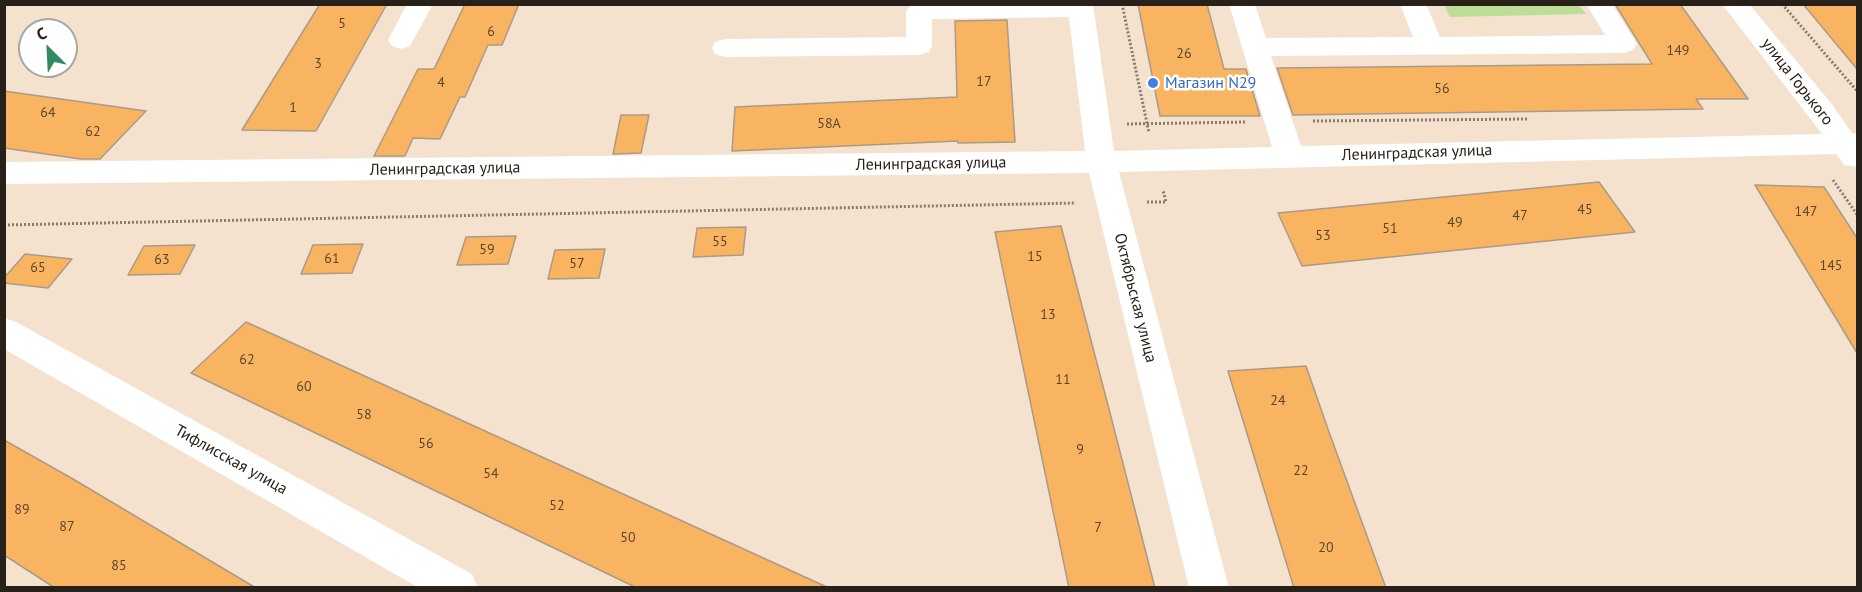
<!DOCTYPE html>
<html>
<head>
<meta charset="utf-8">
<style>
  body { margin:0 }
  #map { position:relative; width:1862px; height:592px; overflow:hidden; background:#f5e2ce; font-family:"PT Sans",sans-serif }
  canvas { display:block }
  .frame { position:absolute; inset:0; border:6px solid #282119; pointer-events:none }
  .north { position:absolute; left:18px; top:18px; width:60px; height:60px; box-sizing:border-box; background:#fff; border:2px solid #a9a6a3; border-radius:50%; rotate:336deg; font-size:16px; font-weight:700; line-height:24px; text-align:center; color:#282119 }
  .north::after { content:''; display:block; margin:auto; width:21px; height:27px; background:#318b61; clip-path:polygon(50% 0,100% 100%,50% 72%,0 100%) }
</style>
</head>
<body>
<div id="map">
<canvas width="1862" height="592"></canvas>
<div class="frame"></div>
<div class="north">С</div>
</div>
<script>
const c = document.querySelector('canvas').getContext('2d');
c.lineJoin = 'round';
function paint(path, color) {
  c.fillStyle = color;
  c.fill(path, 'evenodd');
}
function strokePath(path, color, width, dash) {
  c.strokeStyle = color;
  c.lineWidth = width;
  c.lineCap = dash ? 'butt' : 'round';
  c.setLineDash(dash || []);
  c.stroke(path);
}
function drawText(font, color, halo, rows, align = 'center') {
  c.font = font + ' "PT Sans",sans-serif';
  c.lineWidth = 5;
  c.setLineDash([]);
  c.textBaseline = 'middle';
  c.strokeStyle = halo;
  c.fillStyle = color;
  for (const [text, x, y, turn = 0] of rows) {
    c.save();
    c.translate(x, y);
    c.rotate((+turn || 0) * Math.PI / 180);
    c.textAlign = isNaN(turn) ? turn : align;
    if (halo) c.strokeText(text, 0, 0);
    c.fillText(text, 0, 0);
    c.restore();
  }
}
paint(new Path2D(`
  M 1444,5 L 1579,5 L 1586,14 L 1450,17 Z`), '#bcde96');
const building = new Path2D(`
  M 320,4 L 387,4 L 316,131 L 242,130 Z
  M 465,4 L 519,4 L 502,45 L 488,45 L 465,97 L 460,97 L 440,139 L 413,138 L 405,156 L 374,156 L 418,69 L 434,69 Z
  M 1138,4 L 1207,4 L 1224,69 L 1246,69 L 1260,116 L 1160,116 Z
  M 1615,4 L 1680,4 L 1748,99 L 1696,99 L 1703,109 L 1293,115 L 1277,68 L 1652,64 Z
  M 1803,4 L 1857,4 L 1857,69 Z
  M 1007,20 L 1015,142 L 958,143 L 958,141 L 732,151 L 735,107 L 957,97 L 955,21 Z
  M 4,91 L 146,111 L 100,159 L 81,159 L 4,148 Z
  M 621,115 L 649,115 L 641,153 L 613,154 Z
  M 1599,182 L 1635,232 L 1302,266 L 1278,213 Z
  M 1755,185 L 1824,187 L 1857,238 L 1857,353 Z
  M 1061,226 L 1109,409 L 1155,588 L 1069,588 L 995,232 Z
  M 746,227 L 743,255 L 693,257 L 697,228 Z
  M 516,236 L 508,264 L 457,265 L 466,237 Z
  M 363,244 L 352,273 L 301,274 L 313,245 Z
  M 195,245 L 180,274 L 128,275 L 144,246 Z
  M 605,249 L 599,278 L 548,279 L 555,250 Z
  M 25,254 L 72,259 L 48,288 L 4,283 L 4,278 Z
  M 246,322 L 301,347 L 829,588 L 637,588 L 191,373 Z
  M 1306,366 L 1329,432 L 1386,588 L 1294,588 L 1228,371 Z
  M 4,440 L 73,479 L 256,588 L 55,588 L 4,555 Z`);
paint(building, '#f9b462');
strokePath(building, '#ab9a87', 1.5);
strokePath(new Path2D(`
  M 1122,4 L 1149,133
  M 1782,4 L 1858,92
  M 1313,121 L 1528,119
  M 1127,124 L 1246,122
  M 1833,180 L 1858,216
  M 1147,202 L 1166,202 L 1163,190
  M 4,225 L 1076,203`), '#887b6e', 3, [2, 2]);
paint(new Path2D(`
  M 407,4 L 433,4 L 410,46 L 401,49 L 392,46 L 388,40 Z
  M 912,4 L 1093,4 L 1114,151 L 1272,147 L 1229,4 L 1255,4 L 1266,38 L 1413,37 L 1400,4 L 1426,4 L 1440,37 L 1605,35 L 1586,4 L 1612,4 L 1637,44 L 1633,50 L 1624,53 L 1271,56 L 1301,146 L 1822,134 L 1722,4 L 1749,4 L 1831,103 L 1852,133 L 1858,133 L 1858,167 L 1844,165 L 1836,154 L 1119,172 L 1229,588 L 1189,588 L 1089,173 L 4,184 L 4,162 L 1085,151 L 1069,17 L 932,19 L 932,46 L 929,52 L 919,55 L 725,57 L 715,54 L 712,48 L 715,42 L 725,39 L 906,37 L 906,11 Z
  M 4,318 L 16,322 L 472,574 L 478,588 L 419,588 L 4,349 Z`), '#fff');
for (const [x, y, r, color] of [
  [1153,83,6,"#3f7fe0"]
]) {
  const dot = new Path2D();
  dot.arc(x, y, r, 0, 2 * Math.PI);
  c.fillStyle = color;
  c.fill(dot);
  strokePath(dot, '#fff', 2);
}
drawText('14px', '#5c462b', null, [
  ["5",342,24],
  ["6",491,32],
  ["149",1678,51],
  ["26",1184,54],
  ["3",318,64],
  ["17",984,82],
  ["4",441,83],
  ["56",1442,89],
  ["1",293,108],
  ["64",48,113],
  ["58А",829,124],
  ["62",93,132],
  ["45",1585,210],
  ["147",1806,212],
  ["47",1520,216],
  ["49",1455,223],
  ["51",1390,229],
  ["53",1323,236],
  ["55",720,242],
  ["59",487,250],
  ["15",1035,257],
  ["61",332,259],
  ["63",162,260],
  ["57",577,264],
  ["145",1831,266],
  ["65",38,268],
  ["13",1048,315],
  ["62",247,360],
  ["11",1063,380],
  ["60",304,387],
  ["24",1278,401],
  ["58",364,415],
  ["56",426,444],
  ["9",1080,450],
  ["22",1301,471],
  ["54",491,474],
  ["52",557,506],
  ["89",22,510],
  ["87",67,527],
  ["7",1098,528],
  ["50",628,538],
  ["20",1326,548],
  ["85",119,566]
]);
drawText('16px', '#282119', '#fff', [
  ["улица Горького",1797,82,52],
  ["Ленинградская улица",1417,153,-2],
  ["Ленинградская улица",931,164,-1],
  ["Ленинградская улица",445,169,-1],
  ["Октябрьская улица",1135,298,76],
  ["Тифлисская улица",231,460,29]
]);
drawText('16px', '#366cbe', '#fff', [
  ["Магазин N29",1165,83]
], 'left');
</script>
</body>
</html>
